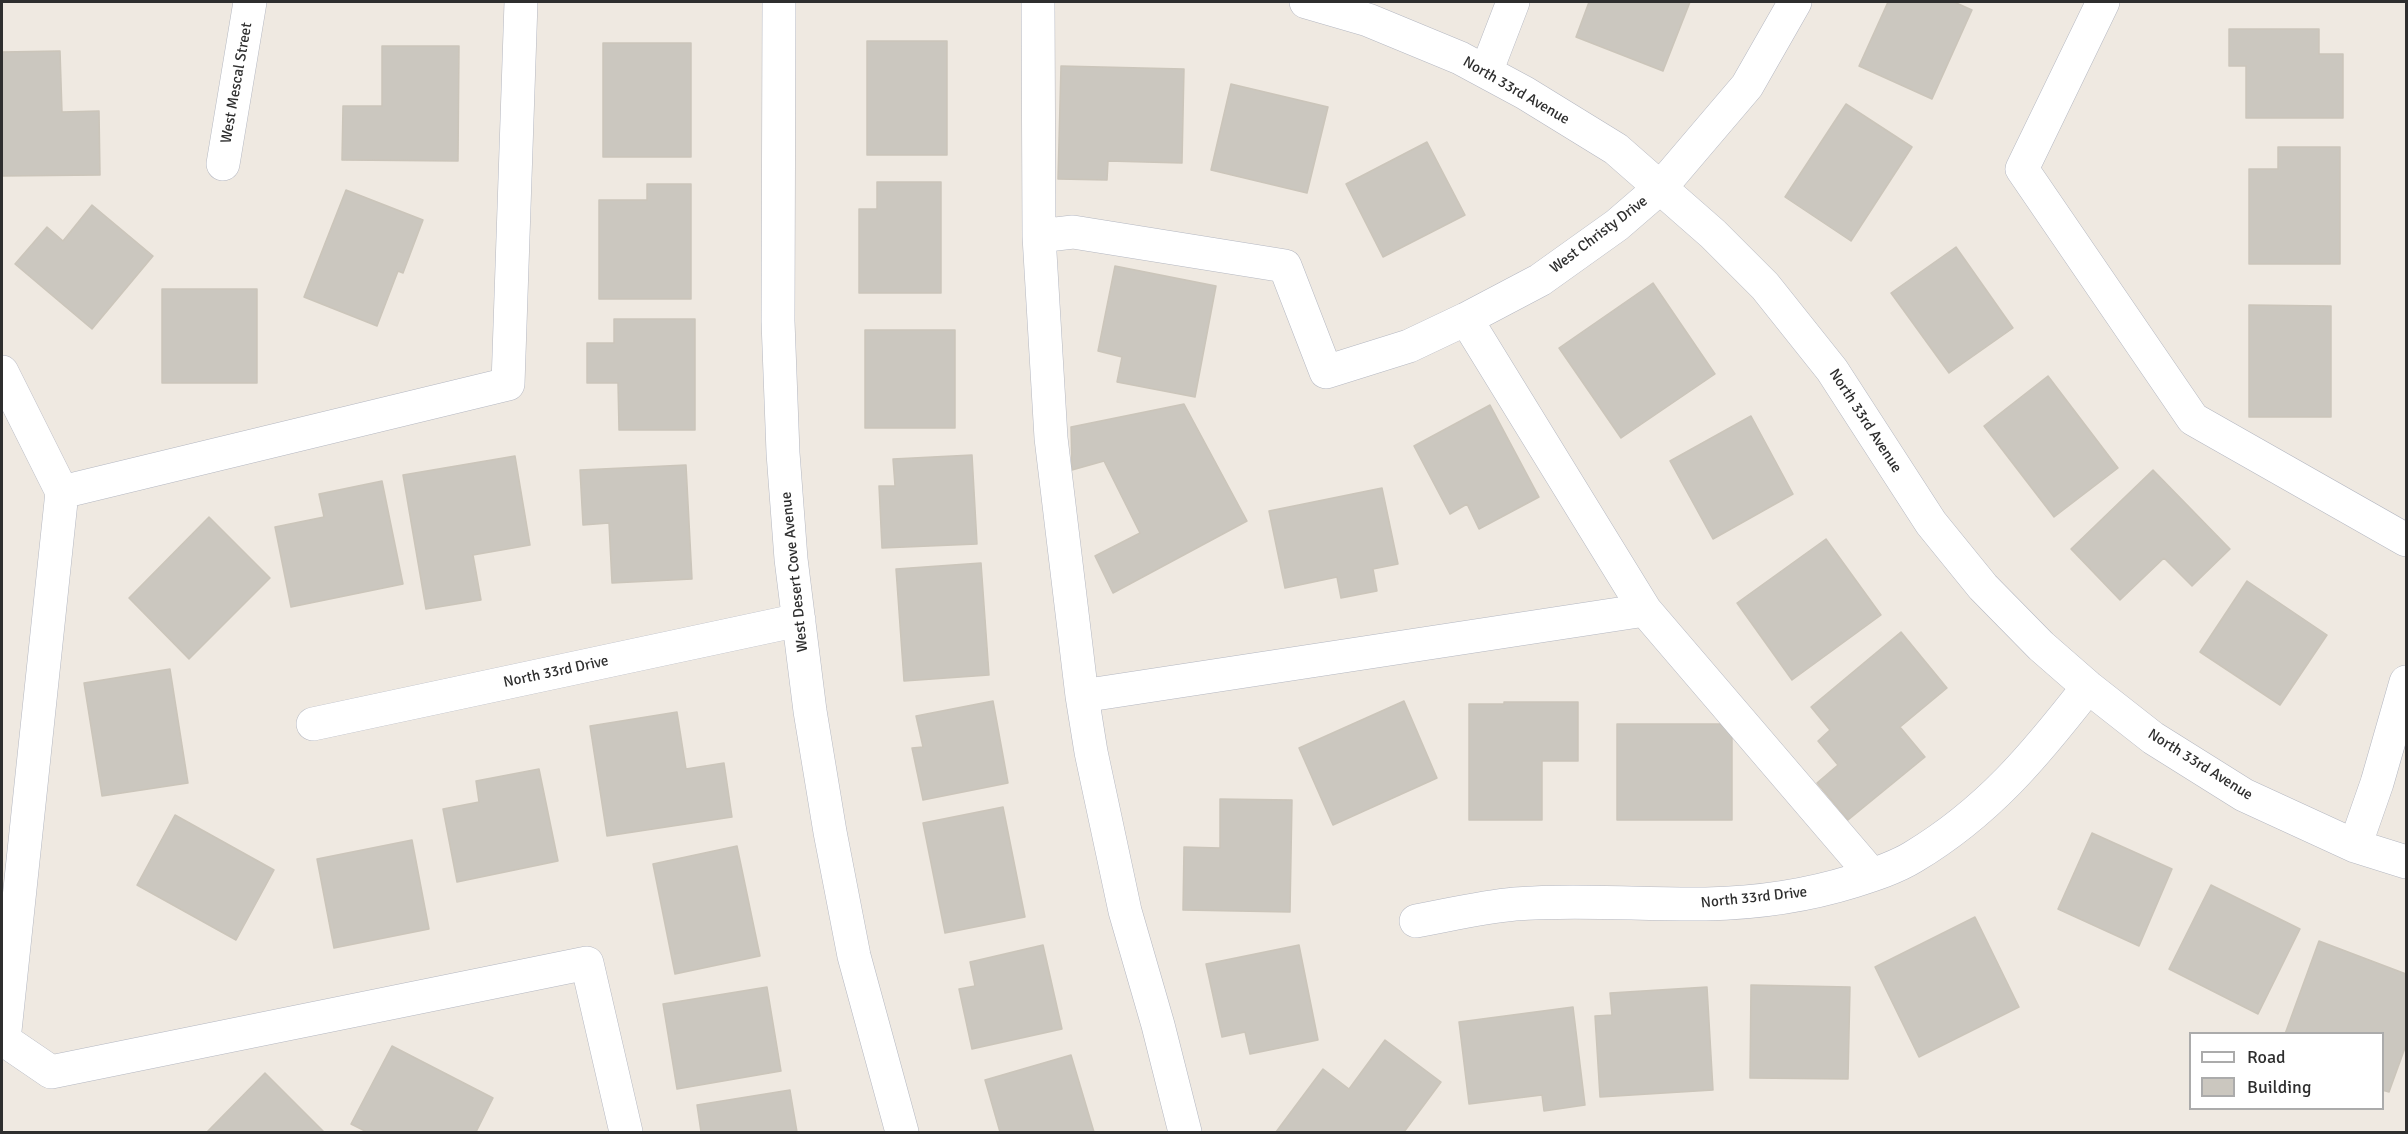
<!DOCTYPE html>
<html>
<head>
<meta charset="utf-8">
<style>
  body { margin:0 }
  #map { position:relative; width:2408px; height:1134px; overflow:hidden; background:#efe9e1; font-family:Signika,sans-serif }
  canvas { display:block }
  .frame { position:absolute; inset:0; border:3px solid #2e2e2e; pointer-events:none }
  .legend { position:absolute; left:2189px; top:1032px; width:195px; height:78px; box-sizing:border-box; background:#fff; border:2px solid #ababab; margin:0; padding:8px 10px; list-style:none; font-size:18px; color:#2e2e2e }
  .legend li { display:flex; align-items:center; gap:12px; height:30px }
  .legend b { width:30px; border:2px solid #ababab }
</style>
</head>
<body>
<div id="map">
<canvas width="2408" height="1134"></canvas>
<div class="frame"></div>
<ul class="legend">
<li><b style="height:8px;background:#fff"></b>Road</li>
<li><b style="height:16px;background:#cbc7bf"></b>Building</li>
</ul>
</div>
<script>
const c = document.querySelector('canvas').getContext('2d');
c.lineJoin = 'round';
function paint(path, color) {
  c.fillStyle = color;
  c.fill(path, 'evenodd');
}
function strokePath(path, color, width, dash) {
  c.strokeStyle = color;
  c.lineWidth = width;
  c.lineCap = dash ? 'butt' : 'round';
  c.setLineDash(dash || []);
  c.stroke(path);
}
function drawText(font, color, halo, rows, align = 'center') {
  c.font = font + ' Signika,sans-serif';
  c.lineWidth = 4.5;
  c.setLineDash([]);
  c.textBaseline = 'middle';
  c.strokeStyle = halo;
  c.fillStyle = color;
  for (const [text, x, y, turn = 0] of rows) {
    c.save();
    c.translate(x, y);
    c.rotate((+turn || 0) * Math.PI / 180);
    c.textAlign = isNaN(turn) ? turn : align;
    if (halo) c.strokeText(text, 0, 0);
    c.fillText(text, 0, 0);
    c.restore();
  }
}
const building = new Path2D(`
  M 1589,2 L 1690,2 L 1663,71 L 1576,37 Z
  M 1888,2 L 1954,2 L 1972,10 L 1932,99 L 1859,66 Z
  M 2229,29 L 2319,29 L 2319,54 L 2343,54 L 2343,118 L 2246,118 L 2246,66 L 2229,66 Z
  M 867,41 L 947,41 L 947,155 L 867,155 Z
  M 603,43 L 691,43 L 691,157 L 603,157 Z
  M 382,46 L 459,46 L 458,161 L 342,160 L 343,106 L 382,106 Z
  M 60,51 L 62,112 L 99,111 L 100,175 L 2,176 L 2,52 Z
  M 1061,66 L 1184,69 L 1182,163 L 1108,161 L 1107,180 L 1058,179 Z
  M 1231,84 L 1328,107 L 1307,193 L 1211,170 Z
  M 1846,104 L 1912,147 L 1851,241 L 1785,197 Z
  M 1427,142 L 1465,215 L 1383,257 L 1346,184 Z
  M 2278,147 L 2340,147 L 2340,264 L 2249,264 L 2249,169 L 2278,169 Z
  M 877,182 L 941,182 L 941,293 L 859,293 L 859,209 L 877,209 Z
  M 647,184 L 691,184 L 691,299 L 599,299 L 599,200 L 647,200 Z
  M 346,190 L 423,220 L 403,273 L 398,271 L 377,326 L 304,297 Z
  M 92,205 L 153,256 L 92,329 L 15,264 L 47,227 L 63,241 Z
  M 1956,247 L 2013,328 L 1949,373 L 1891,293 Z
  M 1115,266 L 1216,286 L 1195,397 L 1117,382 L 1122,357 L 1098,351 Z
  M 1653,283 L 1715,374 L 1621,438 L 1559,348 Z
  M 162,289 L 257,289 L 257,383 L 162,383 Z
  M 2249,305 L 2331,306 L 2331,417 L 2249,417 Z
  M 614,319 L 695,319 L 695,430 L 619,430 L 618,383 L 587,383 L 587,343 L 614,343 Z
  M 865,330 L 955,330 L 955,428 L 865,428 Z
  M 2048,376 L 2118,468 L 2054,517 L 1984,426 Z
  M 1184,404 L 1247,521 L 1113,593 L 1095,556 L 1140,533 L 1104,461 L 1072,470 L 1071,427 Z
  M 1490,405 L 1539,497 L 1479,529 L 1467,504 L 1450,514 L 1414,446 Z
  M 1751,416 L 1793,494 L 1713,539 L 1670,461 Z
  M 972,455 L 977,544 L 882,548 L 879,486 L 895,486 L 893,459 Z
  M 515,456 L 530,545 L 473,555 L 481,600 L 426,609 L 403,475 Z
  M 686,465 L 692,579 L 612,583 L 609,523 L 583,525 L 580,470 Z
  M 2153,470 L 2230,549 L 2192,586 L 2164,558 L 2120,600 L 2071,549 Z
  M 382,481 L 403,584 L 291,607 L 275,527 L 324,517 L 319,494 Z
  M 1382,488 L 1398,564 L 1373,569 L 1377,591 L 1341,598 L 1337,577 L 1285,588 L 1269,511 Z
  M 209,517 L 270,578 L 189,659 L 129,598 Z
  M 1826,539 L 1881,615 L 1792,680 L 1737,603 Z
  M 981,563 L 989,675 L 904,681 L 896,569 Z
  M 2247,581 L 2327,635 L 2280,705 L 2200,652 Z
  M 1901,632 L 1947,688 L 1900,727 L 1925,757 L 1848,820 L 1817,783 L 1838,765 L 1818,741 L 1830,730 L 1811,707 Z
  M 170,669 L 188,783 L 102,796 L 84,683 Z
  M 993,701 L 1008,783 L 923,800 L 912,748 L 923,747 L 916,716 Z
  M 1404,701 L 1437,778 L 1333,825 L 1299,748 Z
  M 1504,702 L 1578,702 L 1578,761 L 1542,761 L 1542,820 L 1469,820 L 1469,704 L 1504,704 Z
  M 677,712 L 686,769 L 724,763 L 732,817 L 607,836 L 590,726 Z
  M 1617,724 L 1732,724 L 1732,820 L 1617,820 Z
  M 539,769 L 558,861 L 457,882 L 443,809 L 479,802 L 476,781 Z
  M 1220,799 L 1292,800 L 1290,912 L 1183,910 L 1184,847 L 1220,848 Z
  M 1003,807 L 1025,917 L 945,933 L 923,823 Z
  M 175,815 L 274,870 L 236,940 L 137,885 Z
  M 2092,833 L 2172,869 L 2139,946 L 2058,909 Z
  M 412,840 L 429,929 L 334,948 L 317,859 Z
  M 737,846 L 760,956 L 675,974 L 653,864 Z
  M 2211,885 L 2300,929 L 2258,1014 L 2169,969 Z
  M 1975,917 L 2019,1007 L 1919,1057 L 1875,967 Z
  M 2319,941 L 2406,974 L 2406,1045 L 2389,1092 L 2382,1090 L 2382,1034 L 2285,1034 Z
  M 1043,945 L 1062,1029 L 972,1049 L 959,989 L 975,986 L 970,962 Z
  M 1299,945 L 1318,1040 L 1250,1054 L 1245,1032 L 1222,1037 L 1206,964 Z
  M 1751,985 L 1850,987 L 1848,1079 L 1750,1078 Z
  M 767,987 L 781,1071 L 677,1089 L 663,1004 Z
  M 1707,987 L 1713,1090 L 1600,1097 L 1595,1016 L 1612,1015 L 1610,993 Z
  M 1573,1007 L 1585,1105 L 1544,1111 L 1542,1095 L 1469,1104 L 1459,1022 Z
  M 1385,1040 L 1441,1082 L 1404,1132 L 1276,1132 L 1323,1069 L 1349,1089 Z
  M 392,1046 L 493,1098 L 476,1132 L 367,1132 L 351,1124 Z
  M 1071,1055 L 1094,1132 L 1000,1132 L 985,1080 Z
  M 265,1073 L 324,1132 L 207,1132 Z
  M 790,1090 L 797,1132 L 701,1132 L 697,1105 Z`);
paint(building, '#cbc7bf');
strokePath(building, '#cbc5ba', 1.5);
const minor = new Path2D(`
  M 779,2 L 778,321 L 783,453 L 791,559 L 810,711 L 830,832 L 854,956 L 902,1132
  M 1038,2 L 1039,236 L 1051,438 L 1082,696 L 1091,752 L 1125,911 L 1158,1025 L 1185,1132
  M 1306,2 L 1368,20 L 1460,58 L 1525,93 L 1616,149 L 1713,234 L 1765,286 L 1832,370 L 1931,523 L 1983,587 L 2041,646 L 2088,687 L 2153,738 L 2244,795 L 2355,846 L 2406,862
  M 2103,2 L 2022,169 L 2193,419 L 2406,540
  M 1486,72 L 1513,2
  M 223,164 L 250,2
  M 1039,236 L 1073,232 L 1285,266 L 1326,372 L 1409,346 L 1466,319 L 1540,280 L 1617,225 L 1661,187 L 1747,86 L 1795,2
  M 1466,319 L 1645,610 L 1872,875
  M 2,372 L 62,492 L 4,1040 L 51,1072 L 587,963 L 626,1132
  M 62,492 L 508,384 L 521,2
  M 1082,696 L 1645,610
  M 313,724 L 799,620
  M 2355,846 L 2377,783 L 2406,682
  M 1416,921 C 1449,915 1482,907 1515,904 C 1579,899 1642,905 1706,904 C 1756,903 1806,896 1854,881 C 1873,875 1895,868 1913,857 C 1988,812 2035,755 2088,687`);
strokePath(minor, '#b4b7c1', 34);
strokePath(minor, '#fff', 33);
drawText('15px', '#2e2e2e', '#fff', [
  ["West Mescal Street",237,83,-80],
  ["North 33rd Avenue",1516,91,30],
  ["West Christy Drive",1599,235,-37],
  ["North 33rd Avenue",1865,421,57],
  ["West Desert Cove Avenue",795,572,-96],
  ["North 33rd Drive",556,672,-12],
  ["North 33rd Avenue",2200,765,32],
  ["North 33rd Drive",1754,898,-6]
]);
</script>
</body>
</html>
